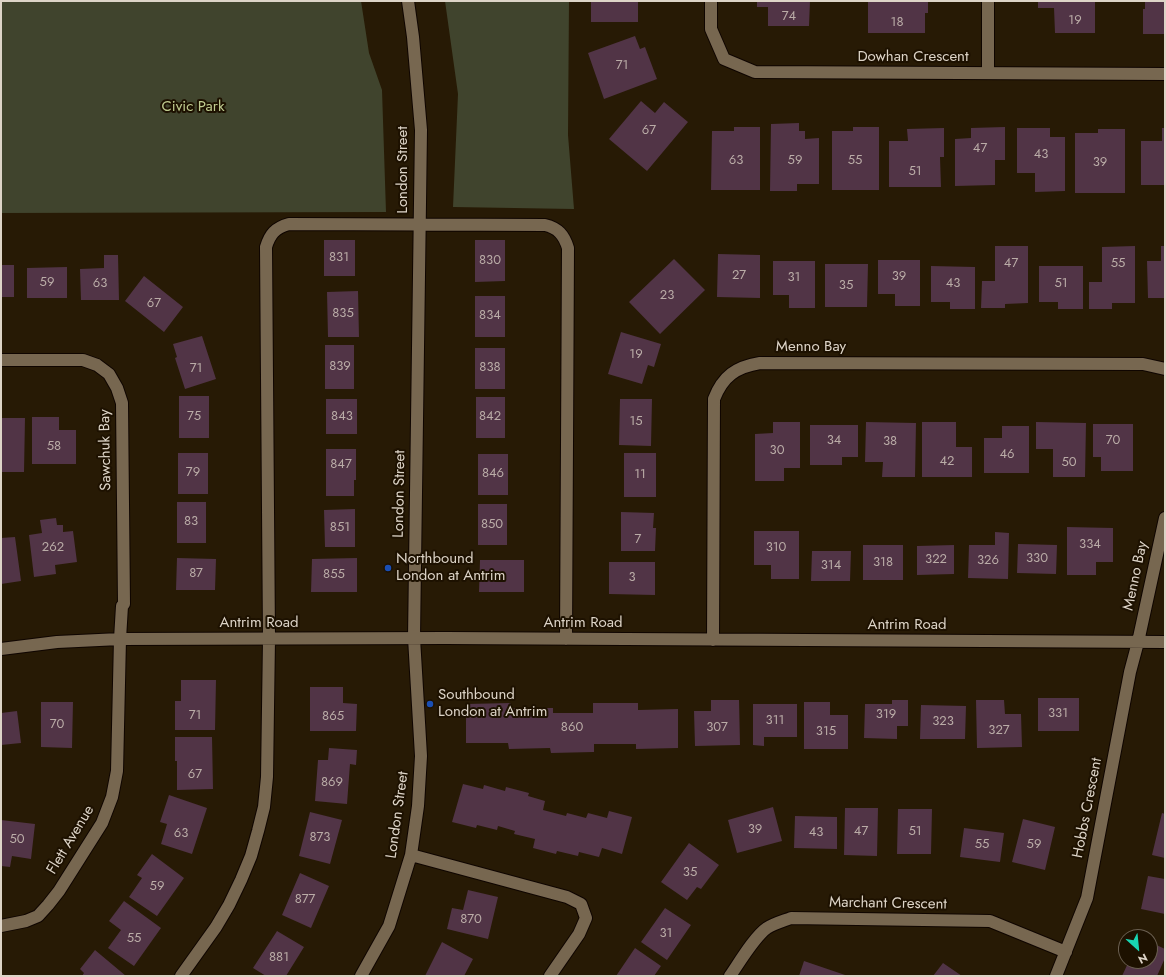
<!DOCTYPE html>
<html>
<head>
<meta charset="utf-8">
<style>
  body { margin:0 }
  #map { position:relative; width:1166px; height:977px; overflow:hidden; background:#271a05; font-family:Jost,sans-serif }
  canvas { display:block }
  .frame { position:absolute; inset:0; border:2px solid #ddd4c7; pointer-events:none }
  .north { position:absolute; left:1118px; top:929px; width:40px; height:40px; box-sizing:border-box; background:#1d1100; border:1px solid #6a5f50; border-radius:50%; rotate:153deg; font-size:11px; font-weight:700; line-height:16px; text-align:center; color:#ddd4c7 }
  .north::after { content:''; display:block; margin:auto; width:14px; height:18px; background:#18d5b2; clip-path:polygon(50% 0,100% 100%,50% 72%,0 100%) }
</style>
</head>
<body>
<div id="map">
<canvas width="1166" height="977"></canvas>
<div class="frame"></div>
<div class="north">N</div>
</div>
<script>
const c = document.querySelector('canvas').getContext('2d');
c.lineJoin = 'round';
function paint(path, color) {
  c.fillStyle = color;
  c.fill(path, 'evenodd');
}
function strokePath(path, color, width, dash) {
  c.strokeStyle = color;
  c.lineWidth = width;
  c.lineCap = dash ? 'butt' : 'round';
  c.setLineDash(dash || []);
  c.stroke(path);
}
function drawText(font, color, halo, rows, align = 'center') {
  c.font = font + ' Jost,sans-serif';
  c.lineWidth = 4;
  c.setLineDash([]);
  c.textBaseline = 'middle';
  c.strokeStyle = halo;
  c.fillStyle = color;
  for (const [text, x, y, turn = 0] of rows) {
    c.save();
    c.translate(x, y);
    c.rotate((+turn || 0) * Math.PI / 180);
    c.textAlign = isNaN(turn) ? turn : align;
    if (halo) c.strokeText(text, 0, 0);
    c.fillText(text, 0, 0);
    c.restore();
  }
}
paint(new Path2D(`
  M 1,1 L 361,1 L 369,53 L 382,90 L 386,212 L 1,213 Z
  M 445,1 L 569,1 L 568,135 L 574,209 L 453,207 L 458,94 Z`), '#40442d');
paint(new Path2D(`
  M 591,1 L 638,1 L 638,22 L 591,22 Z
  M 757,1 L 810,1 L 809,26 L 768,26 L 768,7 L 757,7 Z
  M 868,1 L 928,1 L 928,13 L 925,13 L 925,33 L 868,33 Z
  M 1038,1 L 1095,1 L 1095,33 L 1055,33 L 1054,8 L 1038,8 Z
  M 1145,1 L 1165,1 L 1165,34 L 1143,34 L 1143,9 L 1145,9 Z
  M 635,36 L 640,49 L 645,47 L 657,79 L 604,99 L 588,53 Z
  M 641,101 L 655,113 L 664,102 L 688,122 L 647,171 L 609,139 Z
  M 799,123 L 799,131 L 805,131 L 805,139 L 819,138 L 819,184 L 797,184 L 797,191 L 770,191 L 771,124 Z
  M 734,127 L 760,127 L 760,190 L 711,190 L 712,131 L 734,131 Z
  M 853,127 L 879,127 L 879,190 L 832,190 L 832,131 L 853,131 Z
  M 1005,127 L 1005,160 L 995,160 L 995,185 L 955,186 L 955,139 L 971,138 L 971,128 Z
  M 944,128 L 944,157 L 940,157 L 941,187 L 889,187 L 889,141 L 908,141 L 907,129 Z
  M 1017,128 L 1050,128 L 1050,137 L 1065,137 L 1065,191 L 1035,192 L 1035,173 L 1017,173 Z
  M 1162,128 L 1165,128 L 1165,185 L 1141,185 L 1141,141 L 1162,141 Z
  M 1098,129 L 1125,129 L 1125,193 L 1075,193 L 1075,133 L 1098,133 Z
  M 324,240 L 355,240 L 355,276 L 324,276 Z
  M 475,240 L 505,240 L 505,281 L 475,282 Z
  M 995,246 L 1028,246 L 1028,303 L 1005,304 L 1005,308 L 981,308 L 982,281 L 995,281 Z
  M 1135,246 L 1135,303 L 1112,303 L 1112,309 L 1089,309 L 1089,282 L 1102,282 L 1102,247 Z
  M 1161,246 L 1165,246 L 1165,298 L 1148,298 L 1147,261 L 1161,261 Z
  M 718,254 L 760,255 L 760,298 L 717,297 Z
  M 104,255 L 118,255 L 119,300 L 81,300 L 80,269 L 104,268 Z
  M 674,259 L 705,290 L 660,334 L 629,302 Z
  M 878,260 L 920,260 L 920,306 L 895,306 L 895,294 L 878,294 Z
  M 773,261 L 815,261 L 815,308 L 789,308 L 789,295 L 773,295 Z
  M 825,264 L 868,264 L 867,307 L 825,307 Z
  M 1,265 L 14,265 L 14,297 L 1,297 Z
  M 931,266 L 975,267 L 975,309 L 950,309 L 950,302 L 931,302 Z
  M 1039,266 L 1083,266 L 1083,309 L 1058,309 L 1058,302 L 1039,302 Z
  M 67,267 L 67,298 L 27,298 L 27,268 Z
  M 144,276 L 183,307 L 164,332 L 125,301 Z
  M 358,291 L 359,337 L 328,337 L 327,292 Z
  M 475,296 L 505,296 L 505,337 L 475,337 Z
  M 621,332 L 661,344 L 654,367 L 648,365 L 642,384 L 608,374 Z
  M 202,336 L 216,379 L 185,389 L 175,358 L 177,357 L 173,344 Z
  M 325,345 L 354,345 L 354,389 L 325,389 Z
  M 475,348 L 505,348 L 505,389 L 475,389 Z
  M 179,396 L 209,396 L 209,438 L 179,438 Z
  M 476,397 L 505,397 L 505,438 L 476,438 Z
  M 326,399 L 357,399 L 357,434 L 326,434 Z
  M 620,399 L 652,399 L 651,446 L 619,445 Z
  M 32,417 L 59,417 L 59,430 L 76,430 L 76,464 L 32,464 Z
  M 1,418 L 25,418 L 24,472 L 1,472 Z
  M 773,422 L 800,422 L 800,468 L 784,468 L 784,481 L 755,481 L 755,434 L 773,433 Z
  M 866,422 L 916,423 L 915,477 L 882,477 L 883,462 L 865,462 Z
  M 922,422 L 956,422 L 956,447 L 972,447 L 972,477 L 922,477 Z
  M 1036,422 L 1086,423 L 1085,477 L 1053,477 L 1053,449 L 1036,449 Z
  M 1093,424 L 1133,424 L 1133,471 L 1101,471 L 1101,457 L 1093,457 Z
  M 810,425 L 858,425 L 858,457 L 842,457 L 842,465 L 810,465 Z
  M 1002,426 L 1029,426 L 1029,473 L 984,473 L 984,438 L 1002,438 Z
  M 326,449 L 356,449 L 356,480 L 354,480 L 354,496 L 326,496 Z
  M 178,453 L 208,453 L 208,494 L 178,494 Z
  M 624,453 L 656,453 L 656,497 L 624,497 Z
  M 478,454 L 508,454 L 508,495 L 478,495 Z
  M 177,502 L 206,502 L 206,543 L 177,543 Z
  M 478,504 L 507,504 L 507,545 L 478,545 Z
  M 355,509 L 355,547 L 325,547 L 324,510 Z
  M 621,512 L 654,513 L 653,528 L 656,528 L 655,551 L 621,551 Z
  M 56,518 L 57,525 L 63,525 L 63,532 L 73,531 L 77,562 L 55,565 L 56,574 L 34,577 L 29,535 L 42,533 L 40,520 Z
  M 1067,527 L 1113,528 L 1113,562 L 1096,562 L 1096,575 L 1067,575 Z
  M 754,531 L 799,531 L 799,579 L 771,579 L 771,565 L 754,565 Z
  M 995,532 L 1009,533 L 1008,579 L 968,578 L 969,545 L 995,545 Z
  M 15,537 L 21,581 L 1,584 L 1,538 Z
  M 1018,544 L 1057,545 L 1056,574 L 1017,573 Z
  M 863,545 L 903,545 L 903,580 L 863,580 Z
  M 954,545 L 954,574 L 917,575 L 917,546 Z
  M 812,551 L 851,551 L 850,581 L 811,581 Z
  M 177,558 L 216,559 L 215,590 L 176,590 Z
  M 357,558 L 357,592 L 311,592 L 312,559 Z
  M 480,560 L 524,560 L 524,592 L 479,592 Z
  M 609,562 L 655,562 L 655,595 L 609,594 Z
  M 181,680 L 216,680 L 215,730 L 175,730 L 175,701 L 181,701 Z
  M 310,687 L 343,687 L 343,703 L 357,704 L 356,731 L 310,731 Z
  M 1038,698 L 1079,698 L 1079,731 L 1038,731 Z
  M 711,700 L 739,700 L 740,745 L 695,746 L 694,711 L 711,711 Z
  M 892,700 L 908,700 L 908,726 L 897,726 L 897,739 L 864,738 L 865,704 L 892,704 Z
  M 976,700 L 1004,700 L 1005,714 L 1021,714 L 1022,747 L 977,748 Z
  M 41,702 L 73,702 L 72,748 L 41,747 Z
  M 804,702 L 830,702 L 830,715 L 848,715 L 848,749 L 804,749 Z
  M 511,703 L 511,708 L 553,708 L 553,713 L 593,713 L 593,703 L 638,703 L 638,710 L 678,709 L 678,748 L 636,749 L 636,744 L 594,744 L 594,752 L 551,753 L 550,748 L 509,749 L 508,743 L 466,743 L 466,704 Z
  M 753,704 L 797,704 L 797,737 L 764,737 L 764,746 L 753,745 Z
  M 921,705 L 966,706 L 965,739 L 920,739 Z
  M 17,711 L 21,743 L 1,745 L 1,713 Z
  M 175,737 L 212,737 L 213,789 L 177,790 L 177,761 L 175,761 Z
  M 329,748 L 357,750 L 356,765 L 350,764 L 347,804 L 315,801 L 318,760 L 328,760 Z
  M 463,784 L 483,789 L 484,785 L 505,791 L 506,787 L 529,793 L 528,796 L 545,801 L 543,810 L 566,816 L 567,813 L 586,818 L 588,813 L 607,818 L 609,811 L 632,817 L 622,854 L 602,848 L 599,857 L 579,852 L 578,856 L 557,851 L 556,854 L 533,848 L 535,839 L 514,834 L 515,831 L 498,826 L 497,830 L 477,825 L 476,828 L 452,822 Z
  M 169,795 L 207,808 L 192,854 L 161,844 L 167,824 L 160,822 Z
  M 773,807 L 782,841 L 737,853 L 728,820 Z
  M 845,808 L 878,808 L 877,856 L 844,855 Z
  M 898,809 L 932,809 L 931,854 L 897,854 Z
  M 310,812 L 342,820 L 330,864 L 299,856 Z
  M 1162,813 L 1165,814 L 1165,858 L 1152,855 Z
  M 795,816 L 837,817 L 837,849 L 794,848 Z
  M 1023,819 L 1055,827 L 1045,870 L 1012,862 Z
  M 1,820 L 35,824 L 31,859 L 12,856 L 10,867 L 1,866 Z
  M 964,828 L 1004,833 L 1000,862 L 960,857 Z
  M 689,843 L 719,865 L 701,889 L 697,887 L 687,900 L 661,882 Z
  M 152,854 L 184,878 L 157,916 L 129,897 L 142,878 L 137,875 Z
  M 300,873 L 329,886 L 311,928 L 282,915 Z
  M 1148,876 L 1165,879 L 1165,914 L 1141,909 Z
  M 468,890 L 498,897 L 488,939 L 447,929 L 452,908 L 463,910 Z
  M 124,901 L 161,928 L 134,966 L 108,948 L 121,930 L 109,921 Z
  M 665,908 L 691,925 L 667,960 L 641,942 Z
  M 277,931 L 304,947 L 286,976 L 266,976 L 253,968 Z
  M 442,942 L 473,959 L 464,976 L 425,976 Z
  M 1150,942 L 1165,949 L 1165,958 L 1157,976 L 1122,976 L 1129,961 L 1150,961 Z
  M 635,948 L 661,966 L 654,976 L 616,976 Z
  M 95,950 L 126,976 L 82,976 L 84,973 L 80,969 Z
  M 804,961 L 848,976 L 799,976 Z
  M 943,963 L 962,976 L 933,976 Z`), '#513446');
const minor = new Path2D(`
  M 711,1 L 711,29 L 724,59 L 755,72 L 1165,74
  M 988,73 L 988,1
  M 1,360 L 83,360 L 97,365 L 109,374 L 117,388 L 122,403 L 124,604 L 122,606 L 120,639 L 117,771 L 112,797 L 102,823 L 59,891 L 48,905 L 38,916 L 26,921 L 1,926
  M 713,640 L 714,399 C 723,376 736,367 760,363 L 1143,364 L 1165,369
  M 1,649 L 57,642 L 120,639 L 446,638 L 1165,642
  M 411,855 L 567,897 L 581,904 L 586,918 L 579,934 L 550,976
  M 181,976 L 216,927 L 229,905 L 241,880 L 251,856 L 258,831 L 264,807 L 267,777 L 269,639 L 266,247 C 270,234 275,228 289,224 L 545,225 C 558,228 564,235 568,248 L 566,639
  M 361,976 L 389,926 L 411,855 L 418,806 L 421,756 L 414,638 L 421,130 L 413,37 L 408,1
  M 730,976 C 739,963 755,936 767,928 C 775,923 783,921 791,918 L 990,921 L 1066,952
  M 1056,976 L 1087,898 L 1130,672 L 1138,642 L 1165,518`);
strokePath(minor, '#0f0500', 14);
strokePath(minor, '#776750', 12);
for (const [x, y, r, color] of [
  [388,568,4,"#1a4fb4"],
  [430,704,4,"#1a4fb4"]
]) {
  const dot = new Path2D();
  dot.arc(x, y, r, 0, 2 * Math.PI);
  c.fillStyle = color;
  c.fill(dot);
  strokePath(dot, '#1d1100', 1.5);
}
drawText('13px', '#baaca7', null, [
  ["74",789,17],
  ["19",1075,21],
  ["18",897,23],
  ["71",622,66],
  ["67",649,131],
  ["47",980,149],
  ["43",1041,155],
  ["63",736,161],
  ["59",795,161],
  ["55",855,161],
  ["39",1100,163],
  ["51",915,172],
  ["831",339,258],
  ["830",490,261],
  ["47",1011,264],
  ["55",1118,264],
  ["27",739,276],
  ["39",899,277],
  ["31",794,278],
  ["59",47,283],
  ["63",100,284],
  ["43",953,284],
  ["51",1061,284],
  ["35",846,286],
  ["23",667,296],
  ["67",154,304],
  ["835",343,314],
  ["834",490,316],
  ["19",636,355],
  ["839",340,367],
  ["838",490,368],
  ["71",196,369],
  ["75",194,417],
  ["843",342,417],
  ["842",490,417],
  ["15",636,422],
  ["34",834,441],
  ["70",1113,441],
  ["38",890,442],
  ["58",54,447],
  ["30",777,451],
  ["46",1007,455],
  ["42",947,462],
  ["50",1069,463],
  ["847",341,465],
  ["79",193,473],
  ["846",493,474],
  ["11",640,475],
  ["83",191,522],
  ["850",492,525],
  ["851",340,528],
  ["7",638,540],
  ["334",1090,545],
  ["262",53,548],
  ["310",776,548],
  ["330",1037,559],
  ["322",936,560],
  ["326",988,561],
  ["318",883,563],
  ["314",831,566],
  ["87",196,574],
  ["855",334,575],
  ["3",632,578],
  ["331",1058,714],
  ["319",886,715],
  ["71",195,716],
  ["865",333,717],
  ["311",775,721],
  ["323",943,722],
  ["70",57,725],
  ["860",572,728],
  ["307",717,728],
  ["327",999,731],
  ["315",826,732],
  ["67",195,775],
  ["869",332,783],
  ["39",755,830],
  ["47",861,832],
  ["51",915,832],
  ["43",816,833],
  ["63",181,834],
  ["873",320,838],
  ["50",17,840],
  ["55",982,845],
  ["59",1034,845],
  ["35",690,873],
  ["59",157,887],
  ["877",305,900],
  ["870",471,920],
  ["31",666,934],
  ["55",134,939],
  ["881",279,958]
]);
drawText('15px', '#ddd4c7', '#1d1100', [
  ["Dowhan Crescent",913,57],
  ["London Street",403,170,-90],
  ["Menno Bay",811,347],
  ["Sawchuk Bay",106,450,-91],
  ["London Street",400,494,-89],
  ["Menno Bay",1136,576,-78],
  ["Antrim Road",259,623],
  ["Antrim Road",583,623],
  ["Antrim Road",907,625],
  ["Hobbs Crescent",1088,808,-79],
  ["London Street",398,815,-82],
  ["Flett Avenue",71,840,-59],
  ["Marchant Crescent",888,904,1]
]);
drawText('15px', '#bfcb8f', '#1d1100', [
  ["Civic Park",193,107]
]);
drawText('15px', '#ddd4c7', '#1d1100', [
  ["Northbound",396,559],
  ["London at Antrim",396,576],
  ["Southbound",438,695],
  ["London at Antrim",438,712]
], 'left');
</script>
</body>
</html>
